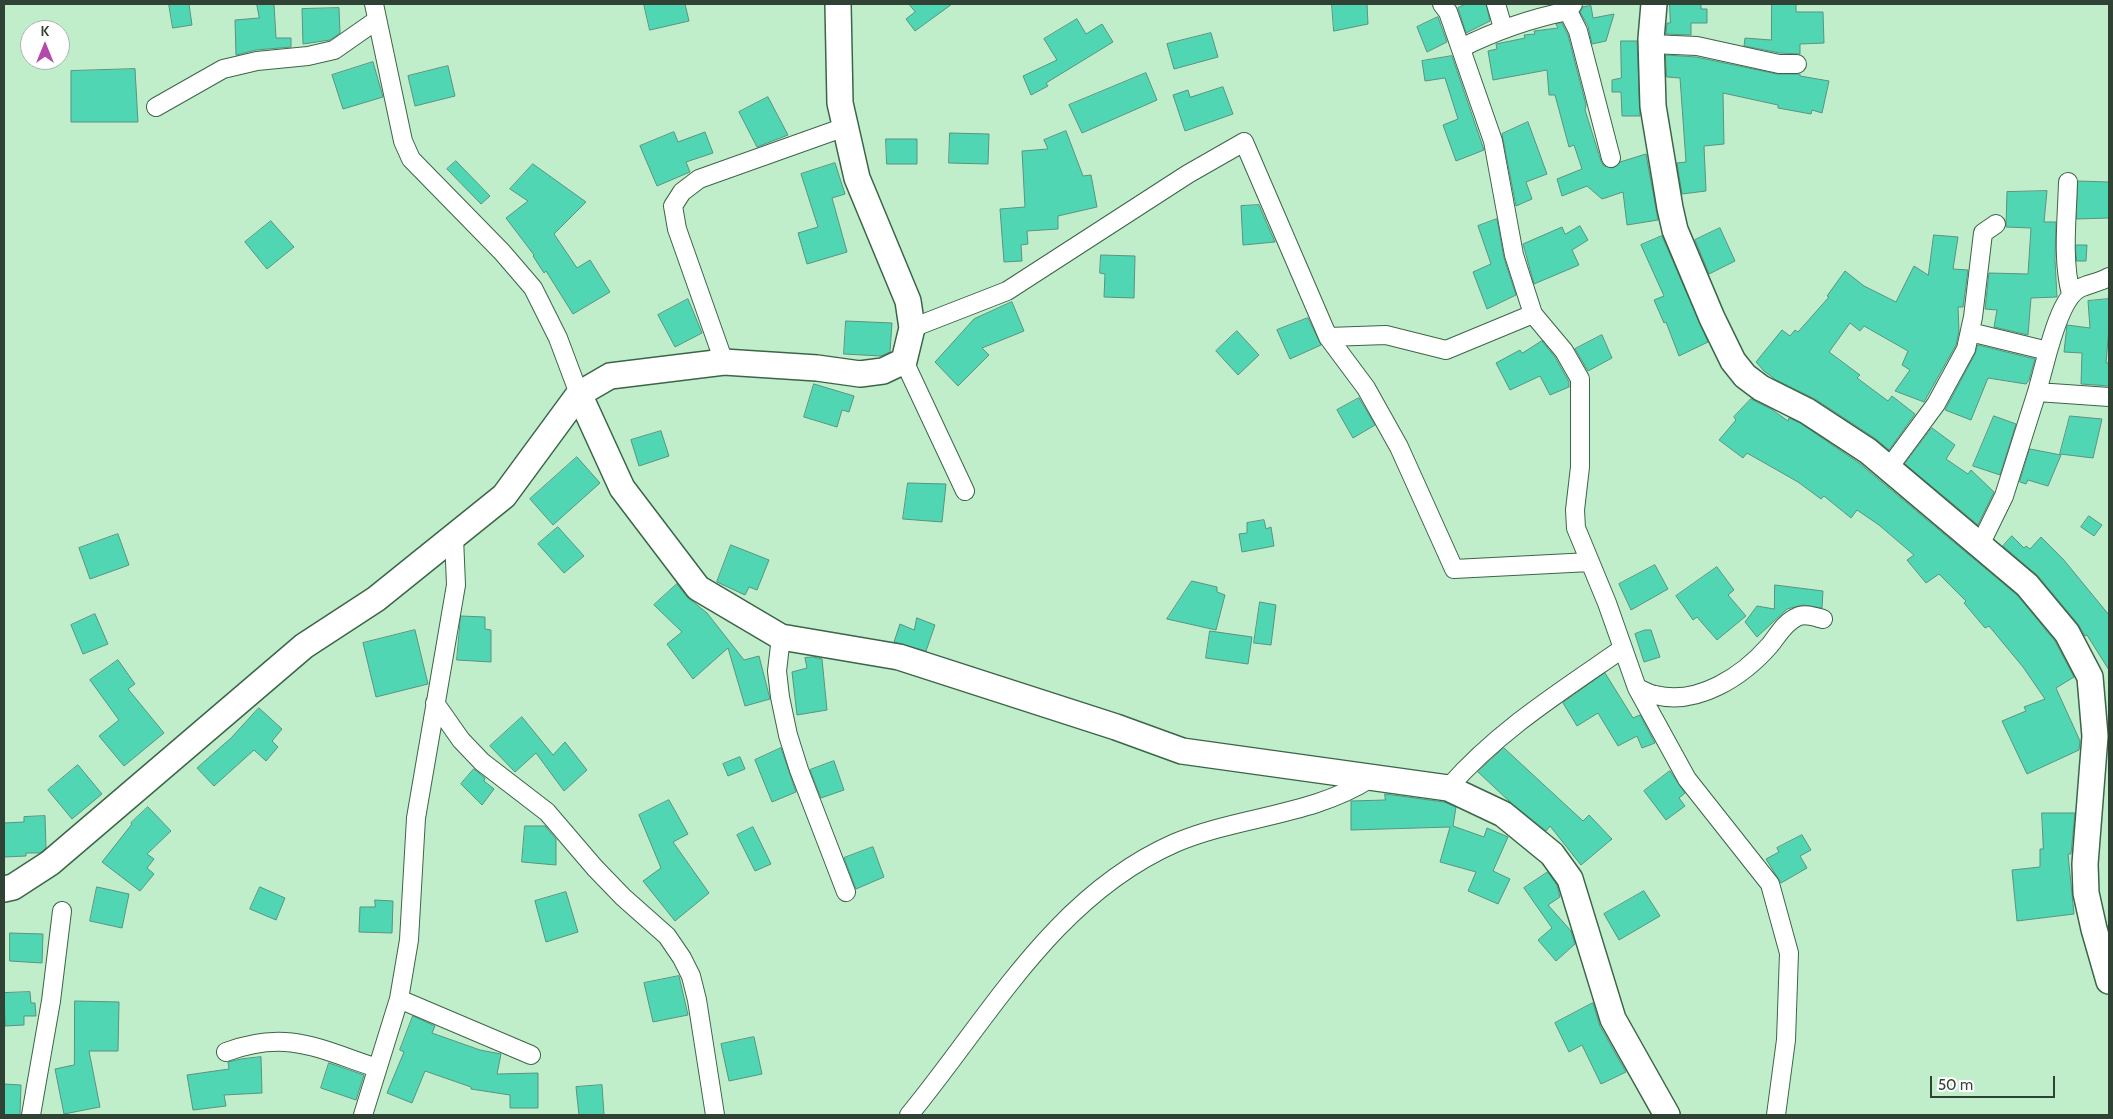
<!DOCTYPE html>
<html>
<head>
<meta charset="utf-8">
<style>
  body { margin:0 }
  #map { position:relative; width:2113px; height:1119px; overflow:hidden; background:#c0eecb; font-family:Cabin,sans-serif }
  canvas { display:block }
  .frame { position:absolute; inset:0; border:5px solid #2f4234; pointer-events:none }
  .north { position:absolute; left:20px; top:20px; width:50px; height:50px; box-sizing:border-box; background:#fff; border:1px solid #acb3ae; border-radius:50%; rotate:0deg; font-size:14px; font-weight:700; line-height:20px; text-align:center; color:#2f4234 }
  .north::after { content:''; display:block; margin:auto; width:18px; height:22px; background:#b549a9; clip-path:polygon(50% 0,100% 100%,50% 72%,0 100%) }
  .scale { position:absolute; left:1930px; top:1076px; width:125px; height:22px; box-sizing:border-box; border:2px solid #2f4234; border-top:0; padding-left:6px; font-size:15px; line-height:18px; white-space:nowrap; color:#2f4234; -webkit-text-stroke:4px #fff; paint-order:stroke }
</style>
</head>
<body>
<div id="map">
<canvas width="2113" height="1119"></canvas>
<div class="frame"></div>
<div class="north">K</div>
<div class="scale">50 m</div>
</div>
<script>
const c = document.querySelector('canvas').getContext('2d');
c.lineJoin = 'round';
function paint(path, color) {
  c.fillStyle = color;
  c.fill(path, 'evenodd');
}
function strokePath(path, color, width, dash) {
  c.strokeStyle = color;
  c.lineWidth = width;
  c.lineCap = dash ? 'butt' : 'round';
  c.setLineDash(dash || []);
  c.stroke(path);
}
const building = new Path2D(`
  M 169,4 L 189,4 L 192,25 L 173,28 Z
  M 257,4 L 274,4 L 276,38 L 291,38 L 291,47 L 256,50 L 236,55 L 235,20 L 259,18 Z
  M 644,4 L 685,4 L 689,21 L 650,30 Z
  M 909,4 L 952,4 L 915,31 L 906,19 L 915,12 Z
  M 1332,4 L 1367,4 L 1368,24 L 1334,31 Z
  M 1466,4 L 1486,4 L 1490,21 L 1466,33 L 1458,8 Z
  M 1670,4 L 1701,4 L 1701,9 L 1707,9 L 1707,23 L 1691,23 L 1691,35 L 1666,34 L 1667,23 L 1670,23 Z
  M 1772,4 L 1796,4 L 1796,12 L 1823,12 L 1824,43 L 1800,44 L 1800,54 L 1780,53 L 1744,46 L 1745,38 L 1771,40 Z
  M 1591,6 L 1593,18 L 1614,14 L 1606,41 L 1592,44 L 1588,26 L 1580,12 L 1583,7 Z
  M 339,8 L 340,33 L 330,40 L 303,44 L 302,9 Z
  M 1438,17 L 1447,42 L 1427,52 L 1417,27 Z
  M 1077,19 L 1086,34 L 1102,24 L 1113,42 L 1046,83 L 1048,86 L 1031,95 L 1023,76 L 1057,60 L 1044,39 Z
  M 1562,23 L 1568,35 L 1586,105 L 1585,110 L 1601,161 L 1604,166 L 1613,168 L 1620,162 L 1646,154 L 1658,220 L 1627,225 L 1623,192 L 1602,199 L 1587,186 L 1562,196 L 1557,179 L 1582,169 L 1574,145 L 1569,147 L 1555,95 L 1549,95 L 1547,70 L 1493,80 L 1488,51 L 1497,49 L 1496,44 L 1525,38 L 1524,35 L 1535,34 L 1534,31 L 1558,28 L 1556,24 Z
  M 1211,33 L 1218,57 L 1174,69 L 1167,44 Z
  M 1621,41 L 1637,41 L 1640,116 L 1622,116 L 1621,92 L 1612,92 L 1612,80 L 1621,78 Z
  M 1666,55 L 1696,57 L 1777,74 L 1800,74 L 1800,76 L 1829,81 L 1822,113 L 1812,110 L 1811,114 L 1778,108 L 1778,105 L 1723,93 L 1724,144 L 1704,146 L 1706,191 L 1682,194 L 1677,163 L 1686,162 L 1680,78 L 1667,77 Z
  M 1452,56 L 1484,150 L 1456,161 L 1443,125 L 1458,119 L 1445,78 L 1425,81 L 1422,61 Z
  M 373,62 L 383,97 L 343,109 L 332,75 Z
  M 448,66 L 455,96 L 415,106 L 408,76 Z
  M 135,69 L 138,122 L 71,122 L 71,71 Z
  M 1146,73 L 1157,100 L 1082,133 L 1069,105 Z
  M 1223,87 L 1233,114 L 1185,131 L 1173,95 L 1188,90 L 1190,97 Z
  M 768,97 L 788,135 L 757,147 L 739,112 Z
  M 1528,122 L 1547,174 L 1526,182 L 1532,199 L 1516,206 L 1502,134 Z
  M 1066,131 L 1083,176 L 1091,175 L 1097,207 L 1058,216 L 1058,229 L 1027,231 L 1028,244 L 1021,245 L 1022,261 L 1004,262 L 1000,209 L 1025,207 L 1022,151 L 1048,149 L 1044,140 Z
  M 674,132 L 678,142 L 705,132 L 713,153 L 686,162 L 690,172 L 657,186 L 640,146 Z
  M 950,133 L 989,134 L 988,164 L 949,163 Z
  M 886,139 L 917,139 L 917,164 L 887,164 Z
  M 456,161 L 490,196 L 481,204 L 447,169 Z
  M 835,163 L 845,194 L 832,198 L 847,252 L 807,264 L 798,233 L 818,227 L 801,174 Z
  M 533,164 L 586,202 L 554,234 L 577,268 L 590,260 L 610,292 L 573,314 L 546,271 L 544,273 L 533,256 L 534,255 L 506,218 L 528,201 L 510,189 Z
  M 2078,181 L 2109,182 L 2109,218 L 2077,219 Z
  M 2047,191 L 2044,222 L 2056,222 L 2055,260 L 2057,297 L 2031,298 L 2028,335 L 1994,327 L 1997,310 L 1985,309 L 1989,273 L 2028,274 L 2031,228 L 2006,227 L 2007,192 Z
  M 1259,205 L 1275,242 L 1243,245 L 1241,206 Z
  M 1497,219 L 1504,258 L 1516,295 L 1487,309 L 1473,272 L 1491,264 L 1478,226 Z
  M 271,221 L 294,247 L 267,269 L 245,242 Z
  M 1580,226 L 1588,240 L 1572,250 L 1579,265 L 1534,284 L 1523,244 L 1562,227 L 1565,234 Z
  M 1720,228 L 1735,261 L 1709,274 L 1695,240 Z
  M 1934,235 L 1958,237 L 1953,269 L 1968,270 L 1963,307 L 1958,307 L 1959,331 L 1956,345 L 1924,402 L 1895,391 L 1910,370 L 1902,365 L 1908,351 L 1864,326 L 1860,331 L 1850,323 L 1829,352 L 1860,375 L 1857,378 L 1888,401 L 1892,396 L 1915,414 L 1889,450 L 1876,439 L 1815,399 L 1776,380 L 1764,371 L 1756,362 L 1782,330 L 1790,336 L 1795,330 L 1798,332 L 1829,297 L 1827,296 L 1845,271 L 1864,286 L 1896,302 L 1914,266 L 1928,275 Z
  M 1662,236 L 1708,342 L 1679,356 L 1666,322 L 1664,323 L 1654,300 L 1664,296 L 1641,245 Z
  M 2076,245 L 2087,245 L 2086,261 L 2077,261 Z
  M 1101,255 L 1135,256 L 1134,298 L 1104,297 L 1105,274 L 1100,273 Z
  M 688,299 L 702,333 L 675,347 L 658,315 Z
  M 2109,299 L 2109,328 L 2106,363 L 2109,363 L 2109,386 L 2081,384 L 2082,353 L 2064,352 L 2067,325 L 2090,328 L 2088,301 Z
  M 1012,302 L 1024,331 L 982,348 L 989,355 L 958,386 L 935,362 L 974,319 Z
  M 1308,318 L 1321,345 L 1290,359 L 1277,330 Z
  M 846,321 L 892,323 L 890,352 L 881,356 L 844,354 Z
  M 1237,331 L 1259,355 L 1238,375 L 1216,351 Z
  M 1602,335 L 1612,358 L 1588,371 L 1575,349 Z
  M 1542,341 L 1555,357 L 1569,382 L 1569,387 L 1550,395 L 1540,376 L 1510,390 L 1496,363 L 1520,350 L 1522,353 Z
  M 1978,345 L 2035,359 L 2029,380 L 2026,384 L 1988,378 L 1971,420 L 1945,410 L 1975,354 Z
  M 814,384 L 854,396 L 849,412 L 842,410 L 837,427 L 804,417 Z
  M 1359,398 L 1375,425 L 1353,438 L 1337,410 Z
  M 1751,399 L 1771,409 L 1788,421 L 1789,418 L 1800,423 L 1859,463 L 2017,595 L 2055,641 L 2074,677 L 2056,688 L 2080,741 L 2079,750 L 2027,774 L 2002,721 L 2026,711 L 2024,707 L 2045,699 L 2023,667 L 1989,626 L 1985,628 L 1964,603 L 1966,601 L 1939,574 L 1926,583 L 1907,560 L 1914,555 L 1879,525 L 1857,510 L 1851,518 L 1824,496 L 1821,499 L 1798,482 L 1747,453 L 1743,458 L 1719,440 L 1736,420 L 1734,417 Z
  M 1994,416 L 2016,424 L 2000,475 L 1973,466 Z
  M 2070,416 L 2102,419 L 2093,458 L 2060,454 Z
  M 1932,428 L 1955,445 L 1946,459 L 1968,474 L 1971,470 L 1994,492 L 1978,525 L 1905,464 Z
  M 661,431 L 669,456 L 639,466 L 631,440 Z
  M 2030,449 L 2061,455 L 2048,486 L 2028,480 L 2026,484 L 2020,482 Z
  M 577,457 L 600,483 L 553,525 L 530,499 Z
  M 908,483 L 946,484 L 942,522 L 903,519 Z
  M 2089,516 L 2102,525 L 2094,536 L 2081,527 Z
  M 1264,520 L 1266,529 L 1271,527 L 1274,546 L 1242,552 L 1239,534 L 1247,533 L 1247,523 Z
  M 558,527 L 584,556 L 564,573 L 538,544 Z
  M 118,534 L 129,565 L 90,579 L 79,548 Z
  M 2012,536 L 2024,548 L 2026,546 L 2030,549 L 2041,537 L 2063,559 L 2109,615 L 2109,670 L 2087,635 L 2085,636 L 2078,624 L 2038,576 L 2003,546 Z
  M 731,545 L 769,560 L 757,590 L 749,587 L 745,595 L 717,582 Z
  M 1655,565 L 1668,589 L 1631,610 L 1619,584 Z
  M 1717,567 L 1734,590 L 1728,595 L 1746,616 L 1717,640 L 1697,617 L 1693,620 L 1676,596 Z
  M 1192,581 L 1217,587 L 1217,592 L 1225,595 L 1216,630 L 1167,619 Z
  M 677,584 L 687,597 L 707,613 L 744,660 L 759,656 L 770,699 L 745,706 L 728,648 L 693,679 L 667,644 L 682,632 L 654,605 Z
  M 1775,585 L 1823,591 L 1822,608 L 1803,605 L 1787,609 L 1757,637 L 1745,622 L 1757,606 L 1774,609 Z
  M 1260,602 L 1276,605 L 1271,645 L 1254,643 Z
  M 95,614 L 108,644 L 83,654 L 71,625 Z
  M 461,616 L 485,617 L 485,629 L 491,630 L 491,662 L 457,660 Z
  M 917,618 L 935,625 L 926,651 L 894,642 L 900,624 L 914,630 Z
  M 415,630 L 428,684 L 376,697 L 363,643 Z
  M 1645,630 L 1651,630 L 1660,657 L 1644,662 L 1635,634 Z
  M 1210,631 L 1252,637 L 1248,664 L 1206,658 Z
  M 813,657 L 822,659 L 827,710 L 797,715 L 792,672 L 807,668 L 805,658 Z
  M 118,660 L 135,684 L 128,689 L 164,733 L 124,766 L 99,736 L 119,720 L 90,680 Z
  M 1605,673 L 1633,718 L 1640,715 L 1655,743 L 1642,748 L 1637,736 L 1618,746 L 1598,713 L 1577,726 L 1563,703 Z
  M 259,708 L 282,729 L 272,741 L 278,747 L 266,761 L 254,750 L 214,786 L 197,768 L 231,738 Z
  M 522,717 L 553,755 L 565,742 L 587,770 L 564,791 L 536,753 L 515,772 L 490,746 Z
  M 781,748 L 796,792 L 772,802 L 755,760 Z
  M 1504,748 L 1583,821 L 1589,815 L 1612,839 L 1581,865 L 1550,826 L 1546,831 L 1509,801 L 1478,772 Z
  M 740,757 L 745,769 L 728,776 L 723,764 Z
  M 834,761 L 844,790 L 821,798 L 810,770 Z
  M 78,765 L 102,794 L 72,819 L 48,790 Z
  M 474,769 L 485,778 L 484,781 L 494,789 L 482,805 L 461,784 Z
  M 1670,771 L 1685,793 L 1679,798 L 1685,806 L 1666,820 L 1644,791 Z
  M 1385,794 L 1444,802 L 1456,807 L 1453,826 L 1484,837 L 1487,828 L 1508,837 L 1493,871 L 1510,879 L 1498,904 L 1468,891 L 1476,872 L 1440,862 L 1450,827 L 1351,830 L 1351,801 L 1385,800 Z
  M 669,800 L 688,834 L 673,842 L 709,893 L 675,921 L 643,881 L 661,868 L 639,815 Z
  M 148,807 L 171,831 L 147,854 L 154,859 L 147,868 L 154,874 L 140,891 L 102,862 L 132,824 L 131,823 Z
  M 2042,813 L 2075,813 L 2071,854 L 2068,854 L 2074,914 L 2017,921 L 2012,870 L 2040,867 L 2040,849 L 2043,849 Z
  M 45,816 L 46,848 L 40,853 L 26,853 L 26,856 L 4,857 L 4,823 L 24,822 L 24,817 Z
  M 525,826 L 545,826 L 556,839 L 556,865 L 522,862 Z
  M 753,827 L 771,864 L 755,871 L 737,835 Z
  M 1802,835 L 1811,850 L 1800,856 L 1807,868 L 1781,883 L 1766,859 L 1779,852 L 1777,848 Z
  M 873,847 L 884,877 L 856,889 L 844,858 Z
  M 1548,872 L 1557,885 L 1560,897 L 1548,905 L 1571,931 L 1575,944 L 1556,961 L 1538,940 L 1552,928 L 1524,888 Z
  M 97,887 L 129,894 L 122,928 L 90,921 Z
  M 260,887 L 285,898 L 276,920 L 250,909 Z
  M 1644,891 L 1660,916 L 1619,940 L 1604,914 Z
  M 566,892 L 578,932 L 546,942 L 535,901 Z
  M 375,900 L 393,901 L 392,933 L 359,932 L 360,907 L 375,907 Z
  M 10,933 L 43,934 L 42,963 L 10,961 Z
  M 679,976 L 688,1015 L 653,1022 L 644,983 Z
  M 30,992 L 31,1003 L 35,1003 L 36,1016 L 24,1016 L 24,1025 L 5,1026 L 4,993 Z
  M 75,1001 L 119,1002 L 118,1051 L 89,1051 L 100,1107 L 64,1114 L 55,1069 L 74,1065 Z
  M 1593,1003 L 1600,1026 L 1626,1072 L 1601,1084 L 1582,1045 L 1569,1052 L 1555,1023 Z
  M 413,1016 L 435,1026 L 432,1033 L 480,1050 L 501,1054 L 497,1074 L 538,1073 L 538,1108 L 510,1108 L 510,1095 L 471,1089 L 471,1087 L 425,1071 L 412,1103 L 387,1093 L 404,1052 L 400,1050 Z
  M 754,1037 L 762,1074 L 729,1081 L 721,1044 Z
  M 261,1057 L 262,1093 L 224,1095 L 226,1106 L 193,1110 L 187,1075 L 229,1069 L 228,1062 L 241,1059 Z
  M 329,1063 L 364,1075 L 356,1100 L 321,1088 Z
  M 4,1084 L 21,1085 L 20,1115 L 4,1115 Z
  M 602,1085 L 604,1115 L 579,1115 L 576,1087 Z`);
paint(building, '#50d6b3');
strokePath(building, '#599381', 1);
const street = new Path2D(`
  M 374,4 L 403,141 L 411,159 L 502,252 L 533,288 L 558,338 L 579,394
  M 1442,4 L 1448,12 L 1493,141 L 1514,255 L 1533,314
  M 1496,4 L 1503,28
  M 1568,11 L 1578,31 L 1611,158
  M 1651,44 L 1697,46 L 1779,64 L 1797,64
  M 1461,48 C 1497,30 1528,19 1568,11 L 1573,4
  M 156,107 L 223,69 L 257,61 L 308,56 L 334,50 L 377,20
  M 2068,182 C 2067,219 2062,259 2071,294
  M 912,328 L 1007,291 L 1188,174 L 1244,142 L 1328,337 L 1366,388 L 1399,447 L 1454,569 L 1590,562
  M 1970,332 L 2048,351 L 2037,392 L 2004,496 L 1979,547
  M 1328,337 L 1386,335 L 1446,350 L 1533,314 L 1564,351 L 1580,379 L 1580,467 L 1575,510 L 1576,528 L 1607,603 L 1637,688 L 1687,779 L 1770,884 L 1789,953 L 1786,1040 L 1776,1115
  M 2048,351 C 2053,334 2063,296 2080,288 C 2089,284 2100,282 2109,277
  M 904,361 L 965,491
  M 724,362 L 677,229 L 673,206 L 682,192 L 699,179 L 845,127
  M 2037,392 L 2109,397
  M 1888,469 L 1936,404 L 1966,349 L 1973,317 L 1983,233 L 1996,224
  M 781,637 L 777,671 L 780,697 L 788,735 L 799,770 L 846,892
  M 1637,688 C 1643,690 1649,694 1655,695 C 1698,706 1743,676 1770,645 C 1778,635 1785,622 1797,617 C 1804,613 1815,617 1823,619
  M 435,703 L 461,740 L 482,762 L 547,812 L 595,868 L 623,897 L 667,936 L 682,958 L 691,976 L 697,1000 L 715,1115
  M 1448,788 C 1499,730 1560,692 1622,649
  M 399,999 L 531,1055
  M 226,1052 C 287,1029 319,1049 377,1068
  M 31,1115 L 51,1001 L 62,911
  M 363,1115 L 399,999 L 409,940 L 416,818 L 456,585 L 454,537
  M 909,1115 C 989,1018 1054,896 1175,843 C 1238,816 1313,816 1371,778`);
const secondary = new Path2D(`
  M 1654,4 L 1651,39 L 1653,106 L 1670,208 L 1675,230 L 1712,318 L 1733,361 L 1745,376 L 1761,388 L 1807,411 L 1868,451 L 2027,585 L 2067,633 L 2090,677 L 2095,736 L 2085,864 L 2086,893 L 2094,929 L 2109,981
  M 579,394 L 622,488 L 698,588 L 781,637 L 899,657 L 1116,727 L 1182,751 L 1448,788 L 1503,814 L 1552,854 L 1570,879 L 1613,1019 L 1667,1115
  M 4,889 L 13,887 L 50,863 L 304,646 L 376,599 L 504,496 L 579,394 L 610,376 L 724,362 L 817,368 L 860,374 L 883,371 L 904,361 L 912,328 L 908,301 L 857,178 L 840,103 L 838,4`);
strokePath(street, '#3b6547', 20);
strokePath(secondary, '#3b6547', 28);
strokePath(street, '#fff', 18);
strokePath(secondary, '#fff', 25);
</script>
</body>
</html>
